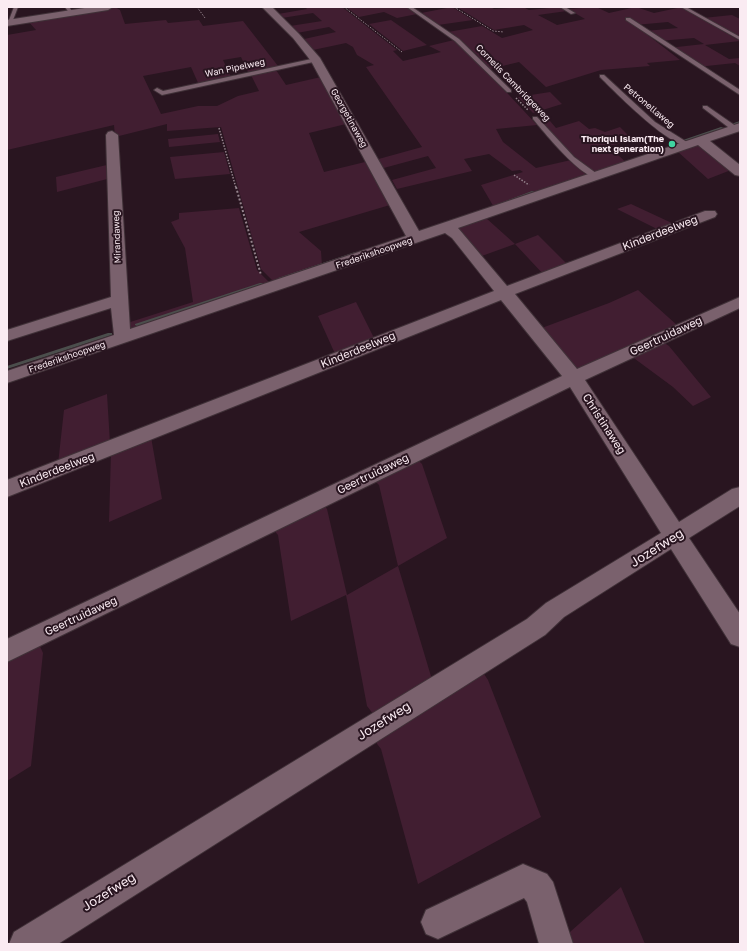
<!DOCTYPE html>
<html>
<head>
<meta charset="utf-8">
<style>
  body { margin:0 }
  #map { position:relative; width:747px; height:951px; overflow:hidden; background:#291520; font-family:"Golos Text",sans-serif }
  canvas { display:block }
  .frame { position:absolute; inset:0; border:8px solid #faebf2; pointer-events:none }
</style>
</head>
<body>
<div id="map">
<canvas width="747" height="951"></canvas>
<div class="frame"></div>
</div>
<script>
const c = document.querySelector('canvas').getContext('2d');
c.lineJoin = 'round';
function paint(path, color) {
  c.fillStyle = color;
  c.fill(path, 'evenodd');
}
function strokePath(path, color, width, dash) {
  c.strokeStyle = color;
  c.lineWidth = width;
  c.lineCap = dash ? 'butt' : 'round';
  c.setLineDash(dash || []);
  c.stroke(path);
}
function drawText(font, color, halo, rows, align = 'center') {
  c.font = font + ' "Golos Text",sans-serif';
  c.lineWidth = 4;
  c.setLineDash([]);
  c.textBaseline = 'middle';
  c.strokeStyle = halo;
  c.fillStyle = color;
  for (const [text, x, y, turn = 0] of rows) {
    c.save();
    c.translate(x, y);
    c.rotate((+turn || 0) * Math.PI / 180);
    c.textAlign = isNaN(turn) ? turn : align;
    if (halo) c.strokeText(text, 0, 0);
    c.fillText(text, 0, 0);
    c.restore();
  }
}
paint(new Path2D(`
  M 115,7 L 120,10 L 125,24 L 166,20 L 168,23 L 199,20 L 203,26 L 243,21 L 278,66 L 248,72 L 241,57 L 223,60 L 231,77 L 199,85 L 191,67 L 143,76 L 161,114 L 198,106 L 217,106 L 238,96 L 259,91 L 251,75 L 276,70 L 286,85 L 321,77 L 346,124 L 309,133 L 324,172 L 365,162 L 390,205 L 299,232 L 321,251 L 322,266 L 274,282 L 261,269 L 221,127 L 167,131 L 167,124 L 115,137 L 114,125 L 7,150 L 7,35 L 36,30 L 28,21 Z
  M 305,7 L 342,7 L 397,50 L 393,51 L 403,61 L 441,52 L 429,46 L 454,40 L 469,52 L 537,125 L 496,129 L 503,142 L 536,168 L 571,160 L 587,175 L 495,209 L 481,185 L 523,172 L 520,170 L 512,171 L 489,154 L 464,159 L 472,171 L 397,189 L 392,180 L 436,168 L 428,156 L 380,169 L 375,160 L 422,147 L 366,67 L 374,65 L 357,55 L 353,47 L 346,43 L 313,50 L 304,39 L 336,32 L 329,27 L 297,33 L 290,26 L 322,21 L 313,13 L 282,18 L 278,14 L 307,9 Z
  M 346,7 L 407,7 L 417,14 L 397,18 L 384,12 L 359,17 Z
  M 452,7 L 473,20 L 438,25 L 421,13 Z
  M 457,7 L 491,7 L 494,9 L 523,7 L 529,10 L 559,7 L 567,11 L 538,15 L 557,25 L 585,19 L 568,9 L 596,7 L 609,13 L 636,7 L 654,13 L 682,7 L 740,41 L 705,45 L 729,59 L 740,58 L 740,66 L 735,63 L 697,67 L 668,48 L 704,44 L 694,38 L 659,41 L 645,31 L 678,28 L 668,22 L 635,25 L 680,60 L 647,63 L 650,66 L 601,70 L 546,87 L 519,62 L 490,69 L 476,54 L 448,32 L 482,26 L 502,38 L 533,30 L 524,25 L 494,30 Z
  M 732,15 L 740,19 L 740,37 L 703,18 Z
  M 391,20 L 427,45 L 403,51 L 369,24 Z
  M 550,92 L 562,104 L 533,113 L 518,97 Z
  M 550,121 L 556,128 L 579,121 L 589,129 L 595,128 L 605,132 L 620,127 L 634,141 L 608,146 L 628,164 C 619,167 607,173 598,173 C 581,173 553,134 542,122 Z
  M 218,134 L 220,142 L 169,147 L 168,139 Z
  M 696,145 L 698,145 L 731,170 L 708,179 L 677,151 Z
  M 224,152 L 230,174 L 175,179 L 170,157 Z
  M 111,164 L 111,178 L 57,192 L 56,177 Z
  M 631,204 L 674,224 L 659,230 L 617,209 Z
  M 239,208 L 257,270 L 270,283 L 129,331 L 124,324 L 193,302 L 185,248 L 171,222 L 179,219 L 179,213 Z
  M 486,218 L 515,244 L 538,235 L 568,265 L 544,275 L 515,244 L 479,257 L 456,229 Z
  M 638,290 L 678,326 L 574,371 L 539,329 L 609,303 Z
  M 356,302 L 375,340 L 336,356 L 318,316 Z
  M 663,342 L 669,346 L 711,397 L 693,406 L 673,387 L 631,356 Z
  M 107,394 L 110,443 L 58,464 L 64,410 Z
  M 151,437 L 162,499 L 109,522 L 111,452 Z
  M 415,457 L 422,464 L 447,538 L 398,566 L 433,683 L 377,719 L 367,706 L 346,595 L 291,621 L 278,535 L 272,528 L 321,502 L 327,509 L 347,595 L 398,566 L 379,485 L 372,478 Z
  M 38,642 L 43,653 L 31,766 L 7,781 L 7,656 Z
  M 480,668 L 488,680 L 541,817 L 418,884 L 381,749 L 371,736 Z
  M 621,887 L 645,944 L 563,944 L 562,939 Z`), '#411e31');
paint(new Path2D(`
  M 740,121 L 740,123 L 733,125 L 731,124 Z
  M 721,127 L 724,128 L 686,141 L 683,140 Z
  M 532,191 L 535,192 L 493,208 L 490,207 Z
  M 355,252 L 358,253 L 281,279 L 279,279 L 278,278 Z
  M 260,283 L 262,283 L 263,284 L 139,326 L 137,326 L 135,325 L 135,324 Z
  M 108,333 L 112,333 L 112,335 L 7,369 L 7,366 Z`), '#4b4e4c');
const lane = new Path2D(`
  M 14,7 L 18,7 L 13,20 L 15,22 L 13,23 L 9,20 Z
  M 65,7 L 69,7 L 74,14 L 70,14 Z
  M 407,7 L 412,7 L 459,39 L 511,90 L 511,92 L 507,92 L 455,41 Z
  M 560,7 L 565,7 L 575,13 L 571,14 Z
  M 681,7 L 686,7 L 740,37 L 740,40 Z
  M 626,18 L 630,18 L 740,90 L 740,95 L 626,20 Z
  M 316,58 L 318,61 L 162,95 L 154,90 L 157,88 L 163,91 Z
  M 600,75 L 604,75 L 655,122 L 690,144 L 690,146 C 671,149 615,92 600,77 Z
  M 703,106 L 707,106 L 740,129 L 737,131 L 728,127 L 703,108 Z
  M 533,117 L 537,117 L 574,157 L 600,176 L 600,178 C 583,181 544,132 533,119 Z`);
const street = new Path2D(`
  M 91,7 L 113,7 L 108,10 L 7,26 L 7,20 Z
  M 262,7 L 272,7 L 299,34 L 320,58 L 419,231 L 740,123 L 740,131 L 710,141 L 740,165 L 740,176 L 735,175 L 698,145 L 458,228 L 507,286 L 705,211 L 715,211 L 717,214 L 715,217 L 515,294 L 577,369 L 740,297 L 740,308 L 585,380 L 679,522 L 732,489 L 740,487 L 740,506 L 689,538 L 740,614 L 740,647 L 731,644 L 671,549 L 564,617 L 545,635 L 58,944 L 9,944 L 14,932 L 527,619 L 546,603 L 661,533 L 570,387 L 7,662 L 7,639 L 562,376 L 501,300 L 7,497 L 7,480 L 494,291 L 452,238 L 445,233 L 7,383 L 7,371 L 114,335 L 111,308 L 7,341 L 7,330 L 111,297 L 106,135 L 108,132 L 112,131 L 118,135 L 130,329 L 406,236 L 311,61 L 293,38 Z
  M 523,864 L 547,874 L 553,882 L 573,944 L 539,944 L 527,902 L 524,898 L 438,939 L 426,934 L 421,922 L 426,910 Z`);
strokePath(lane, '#403138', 2);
strokePath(street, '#403138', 2);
strokePath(new Path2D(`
  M 197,7 L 205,18
  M 344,7 L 402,52
  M 454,7 L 493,31 L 504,32`), '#94838c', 1, [1.5, 1.5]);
strokePath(new Path2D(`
  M 516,98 L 528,110
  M 219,128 L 236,188
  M 514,175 L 529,185`), '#94838c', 1.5, [1.5, 1.5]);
strokePath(new Path2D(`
  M 236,187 L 261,275`), '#94838c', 2, [2, 2]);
paint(lane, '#7a616d');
paint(street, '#7a616d');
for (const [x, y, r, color] of [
  [672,144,4,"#40d4a1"]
]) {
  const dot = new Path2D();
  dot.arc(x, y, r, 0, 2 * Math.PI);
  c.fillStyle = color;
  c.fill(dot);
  strokePath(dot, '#291520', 1.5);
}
drawText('9px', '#faebf2', '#291520', [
  ["Wan Pipelweg",235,68,-12],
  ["Cornelis Cambridgeweg",513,83,46],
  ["Petronellaweg",649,106,40],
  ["Georgetinaweg",349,118,61],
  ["Mirandaweg",117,237,-92],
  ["Frederikshoopweg",374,253,-19],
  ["Frederikshoopweg",67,357,-19]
]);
drawText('bold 9px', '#faebf2', '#291520', [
  ["Thoriqul Islam(The",664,139],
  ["next generation)",664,149]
], 'right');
drawText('11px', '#faebf2', '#291520', [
  ["Kinderdeelweg",660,233,-21],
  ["Geertruidaweg",666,336,-25],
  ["Kinderdeelweg",358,350,-22],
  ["Christinaweg",604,424,57],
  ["Kinderdeelweg",57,470,-21],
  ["Geertruidaweg",373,474,-26],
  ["Geertruidaweg",81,616,-25]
]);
drawText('13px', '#faebf2', '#291520', [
  ["Jozefweg",657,548,-32],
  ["Jozefweg",384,721,-32],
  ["Jozefweg",109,892,-32]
]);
</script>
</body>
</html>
